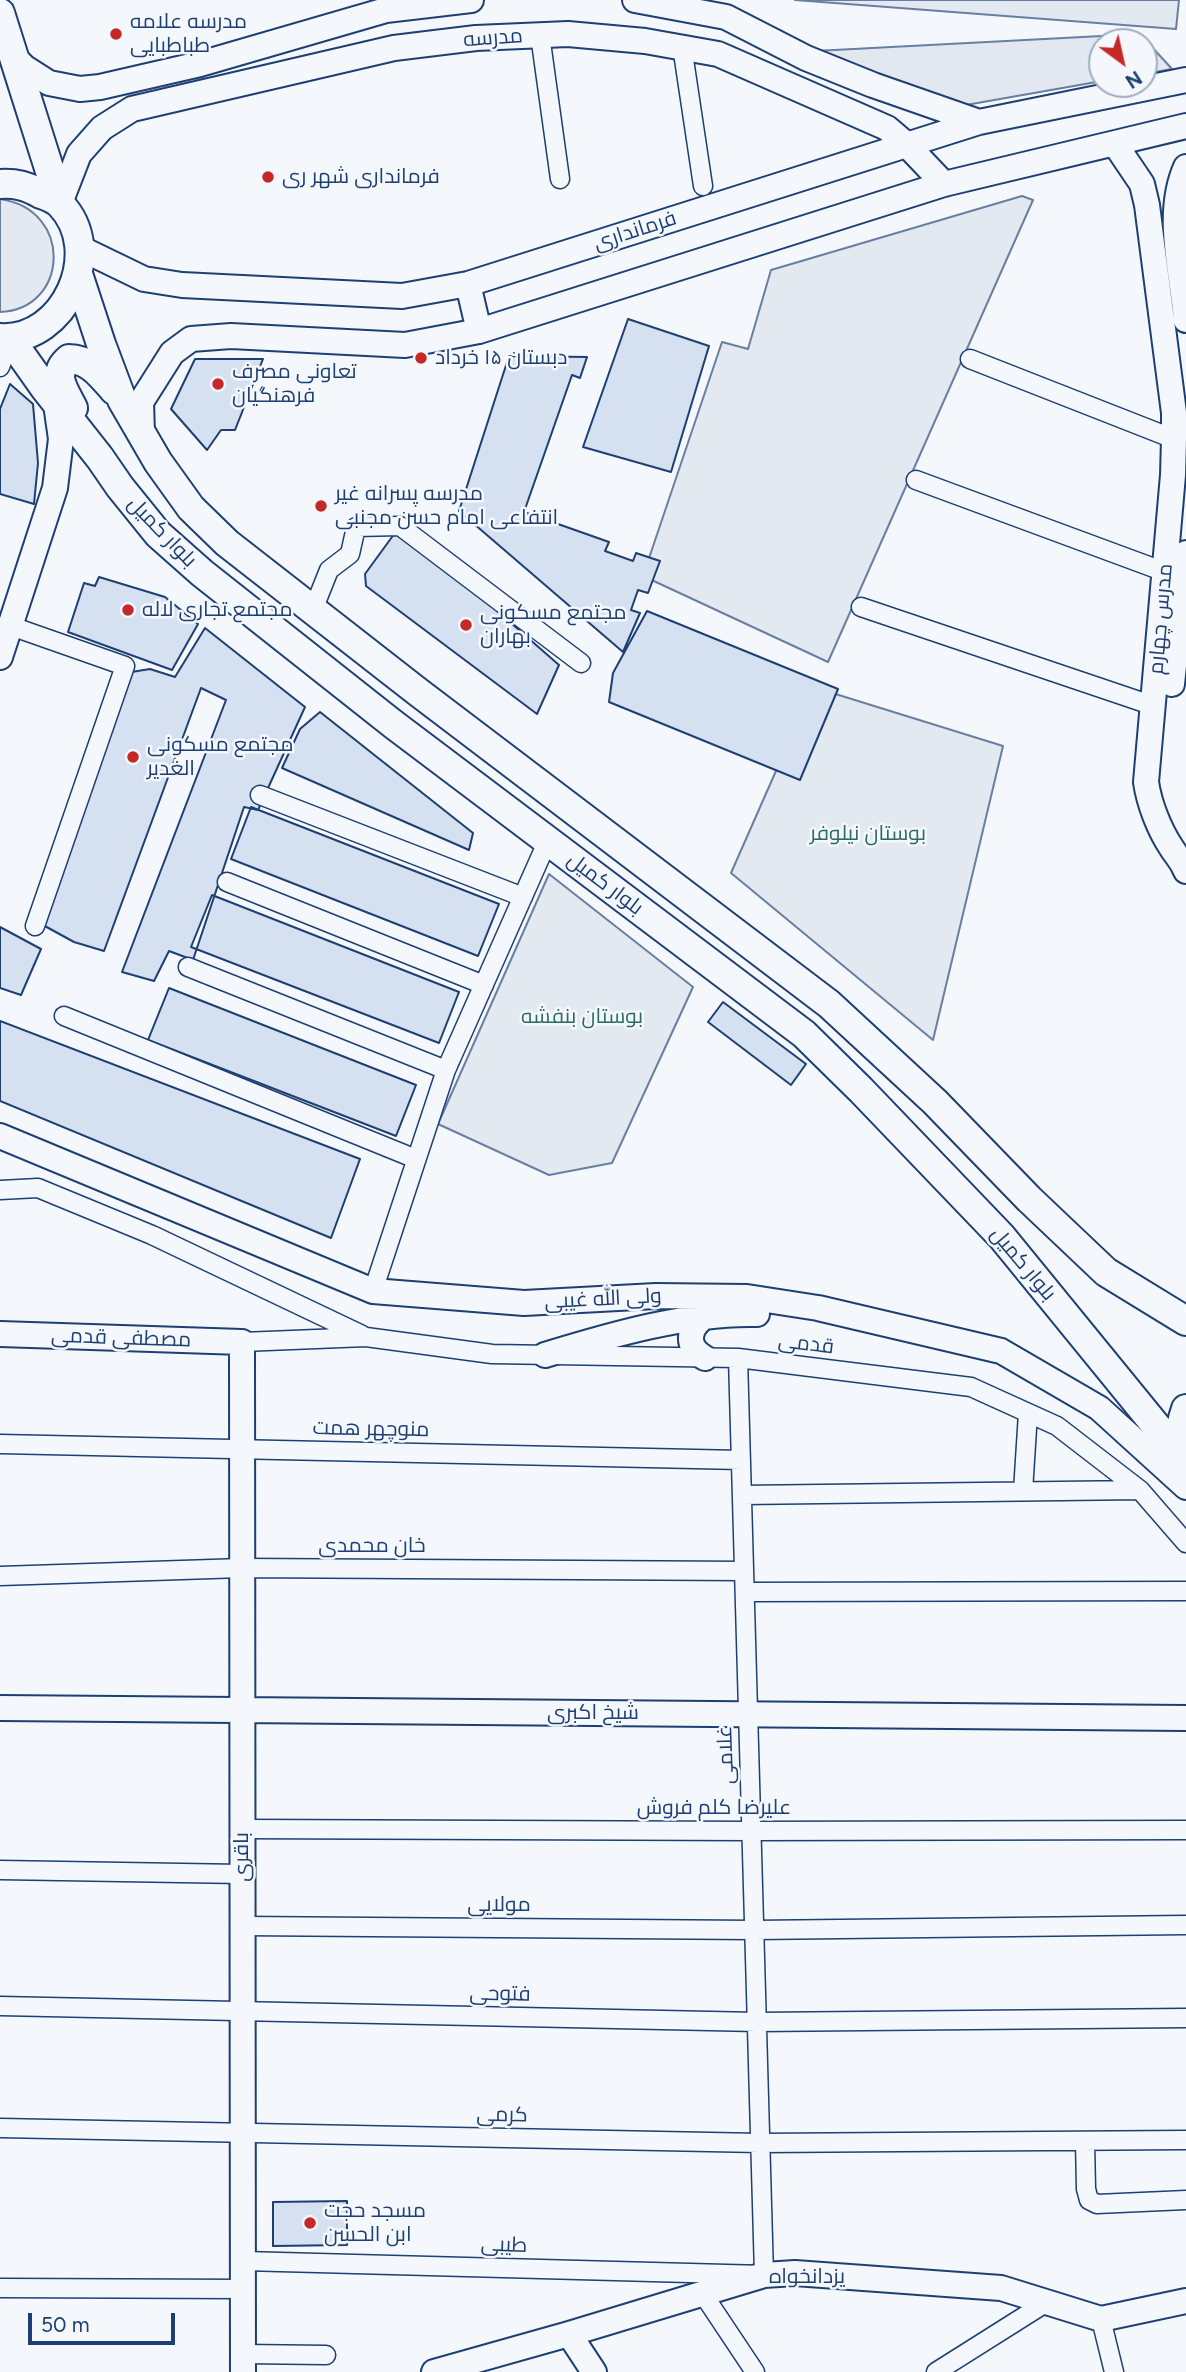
<!DOCTYPE html>
<html>
<head>
<meta charset="utf-8">
<style>
  body { margin:0 }
  #map { position:relative; width:1186px; height:2372px; overflow:hidden; background:#f4f7fb; font-family:Figtree,sans-serif }
  canvas { display:block }
  .north { position:absolute; left:1088px; top:28px; width:70px; height:70px; box-sizing:border-box; background:#f4f7fb; border:2px solid #9eadc5; border-radius:50%; rotate:147deg; font-size:19px; font-weight:700; line-height:28px; text-align:center; color:#1d3f73 }
  .north::after { content:''; display:block; margin:auto; width:24px; height:32px; background:#c62828; clip-path:polygon(50% 0,100% 100%,50% 72%,0 100%) }
  .scale { position:absolute; left:28px; top:2313px; width:147px; height:32px; box-sizing:border-box; border:4px solid #1d3f73; border-top:0; padding-left:9px; font-size:21px; line-height:24px; white-space:nowrap; color:#1d3f73; -webkit-text-stroke:5px #f4f7fb; paint-order:stroke }
</style>
</head>
<body>
<div id="map">
<canvas width="1186" height="2372"></canvas>
<div class="north">N</div>
<div class="scale">50 m</div>
</div>
<script>
const c = document.querySelector('canvas').getContext('2d');
c.lineJoin = 'round';
function paint(path, color) {
  c.fillStyle = color;
  c.fill(path, 'evenodd');
}
function strokePath(path, color, width, dash) {
  c.strokeStyle = color;
  c.lineWidth = width;
  c.lineCap = dash ? 'butt' : 'round';
  c.setLineDash(dash || []);
  c.stroke(path);
}
function drawText(font, color, halo, rows, align = 'center') {
  c.font = font + ' Figtree,Cairo,sans-serif';
  c.lineWidth = 5;
  c.setLineDash([]);
  c.textBaseline = 'middle';
  c.strokeStyle = halo;
  c.fillStyle = color;
  for (const [text, x, y, turn = 0] of rows) {
    c.save();
    c.translate(x, y);
    c.rotate((+turn || 0) * Math.PI / 180);
    c.textAlign = isNaN(turn) ? turn : align;
    if (halo) c.strokeText(text, 0, 0);
    c.fillText(text, 0, 0);
    c.restore();
  }
}
const green = new Path2D(`
  M 795,0 L 1179,0 L 1176,29 Z
  M 1022,196 L 1033,200 L 828,662 L 643,576 L 722,342 L 748,349 L 771,270 Z
  M 0,199 C 75,210 68,310 0,312 Z
  M 813,687 L 1003,746 L 933,1040 L 731,873 Z
  M 549,874 L 693,987 L 612,1163 L 549,1175 L 438,1124 Z`);
paint(green, '#e3e9f0');
strokePath(green, '#687fa3', 2);
const parking = new Path2D(`
  M 1140,34 L 1172,69 L 1144,74 L 1144,42 L 1102,42 L 1102,81 L 966,105 L 916,99 L 815,51 Z`);
paint(parking, '#e3e8f0');
strokePath(parking, '#687fa3', 2);
const building = new Path2D(`
  M 628,319 L 709,346 L 671,472 L 583,447 Z
  M 509,356 L 587,357 L 580,378 L 572,375 L 524,512 L 609,542 L 605,551 L 633,561 L 636,553 L 660,561 L 648,593 L 638,590 L 631,610 L 640,613 L 623,652 L 459,511 Z
  M 195,359 L 263,359 L 235,430 L 221,430 L 207,450 L 171,409 Z
  M 10,384 L 33,404 L 38,463 L 34,504 L 0,494 L 0,409 Z
  M 400,526 L 559,665 L 537,714 L 366,586 L 365,574 Z
  M 99,577 L 165,597 L 198,624 L 172,670 L 68,632 L 84,583 L 95,586 Z
  M 647,611 L 838,689 L 800,780 L 609,702 L 613,673 Z
  M 205,628 L 305,707 L 258,810 L 244,807 L 193,960 L 169,951 L 154,981 L 122,972 L 226,700 L 201,688 L 104,951 L 74,942 L 32,919 L 119,674 L 150,669 L 175,677 Z
  M 320,712 L 473,833 L 469,850 L 282,768 L 300,729 Z
  M 251,807 L 499,904 L 478,956 L 231,859 Z
  M 212,895 L 459,992 L 439,1043 L 191,947 Z
  M 0,927 L 41,949 L 21,995 L 0,988 Z
  M 169,988 L 416,1085 L 396,1136 L 148,1040 Z
  M 723,1002 L 806,1064 L 791,1085 L 708,1022 Z
  M 0,1021 L 360,1159 L 331,1238 L 0,1101 Z
  M 347,2201 L 347,2245 L 273,2246 L 273,2202 Z`);
paint(building, '#d5e0f0');
strokePath(building, '#1d3f73', 2);
const street = new Path2D(`
  M 540,35 L 560,179
  M 682,46 L 703,186
  M 970,359 L 1174,439
  M 0,367 L 10,339
  M 916,480 L 1165,572
  M 861,607 L 1154,706
  M 313,610 L 329,570 L 350,554 L 356,527 L 400,526 L 581,663
  M 11,626 L 125,666 L 35,926
  M 260,795 L 523,897
  M 227,882 L 484,985
  M 188,967 L 446,1070
  M 64,1016 L 416,1159
  M 0,1190 L 38,1188 L 152,1235 L 362,1335
  M 373,1291 L 446,1070 L 548,840
  M 242,1342 L 366,1337 L 492,1354 L 738,1358 L 971,1387 L 1057,1426 L 1140,1490 L 1186,1543
  M 0,1444 L 741,1460
  M 1023,1491 L 1028,1413
  M 742,1495 L 1140,1490
  M 0,1576 L 242,1568 L 744,1571
  M 745,1592 L 1186,1591
  M 243,1829 L 751,1831 L 1186,1830
  M 0,1870 L 242,1874
  M 243,1926 L 754,1930 L 1186,1925
  M 0,2006 L 757,2022 L 1186,2018
  M 0,2128 L 760,2143 L 1186,2140
  M 1085,2141 L 1086,2189 L 1089,2200 L 1097,2204 L 1186,2200
  M 243,2261 L 764,2275 L 738,1358
  M 0,2288 L 243,2289
  M 703,2294 L 755,2372
  M 1101,2319 L 1114,2372
  M 243,2354 L 326,2355
  M 936,2372 L 1047,2302`);
const secondary = new Path2D(`
  M 635,0 L 726,17 L 806,58 L 873,85 L 979,122
  M 13,56 L 24,67 L 49,83 L 80,89 L 100,87 L 200,64 L 386,10 L 471,0
  M 1115,144 L 1142,184 L 1147,205 L 1174,413 L 1174,439 L 1173,475 L 1146,782 C 1149,803 1159,829 1171,847 C 1177,857 1181,859 1186,871
  M 1186,167 C 1165,214 1182,270 1186,320
  M 60,203 L 79,154 L 102,128 L 132,109 L 394,48 L 476,38 L 568,34 L 645,41 L 718,54 L 887,128 L 907,145 L 944,184
  M 80,248 L 144,279 L 182,285 L 402,296 L 468,284 L 979,122 L 1186,80
  M 468,284 L 479,331
  M 142,434 L 141,402 L 172,353 L 191,339 L 231,336 L 405,345 L 479,331 L 944,184 L 1186,126
  M 0,657 L 55,488 L 61,439 L 56,404
  M 1172,684 L 1186,553
  M 0,1136 L 373,1291 L 524,1303 L 656,1296 L 747,1297 L 818,1308 L 1001,1351 L 1099,1408 L 1186,1487
  M 0,1334 L 242,1342 L 243,2372
  M 545,1355 C 610,1335 690,1312 757,1314
  M 705,1358 C 683,1346 689,1325 708,1315
  M 0,1708 L 1186,1718
  M 569,2334 L 594,2372
  M 434,2372 L 569,2334 L 764,2275 L 795,2273 L 1001,2288 L 1101,2319 L 1186,2301`);
const primary = new Path2D(`
  M 0,13 L 60,203
  M 0,184 C 16,183 27,186 41,194 C 47,196 56,200 60,204 C 106,251 65,342 0,338
  M 78,274 L 101,344 L 122,400 L 158,462 L 191,508 L 227,543 L 418,692 L 829,1004 L 935,1102 L 1029,1199 L 1106,1272 L 1186,1321
  M 10,339 L 44,387 L 100,458 L 120,487 L 158,534 L 202,573 L 393,724 L 804,1034 L 861,1090 L 1002,1237 L 1179,1454
  M 73,408 C 64,390 51,374 69,359 C 89,359 101,375 114,390
  M 1186,1409 C 1178,1431 1177,1457 1186,1479`);
strokePath(street, '#1d3f73', 21);
strokePath(secondary, '#1d3f73', 28);
strokePath(primary, '#1d3f73', 32);
strokePath(street, '#f4f7fb', 18);
strokePath(secondary, '#f4f7fb', 24);
strokePath(primary, '#f4f7fb', 28);
for (const [x, y, r, color] of [
  [116,34,7,"#c62828"],
  [268,177,7,"#c62828"],
  [421,358,7,"#c62828"],
  [218,384,7,"#c62828"],
  [321,506,7,"#c62828"],
  [128,610,7,"#c62828"],
  [466,625,7,"#c62828"],
  [133,757,7,"#c62828"],
  [310,2223,7,"#c62828"]
]) {
  const dot = new Path2D();
  dot.arc(x, y, r, 0, 2 * Math.PI);
  c.fillStyle = color;
  c.fill(dot);
  strokePath(dot, '#f4f7fb', 2.5);
}
drawText('21px', '#1d3f73', '#f4f7fb', [
  ["مدرسه علامه",130,22],
  ["طباطبایی",130,46],
  ["فرمانداری شهر ری",282,177],
  ["دبستان ۱۵ خرداد",435,358],
  ["تعاونی مصرف",232,372],
  ["فرهنگیان",232,396],
  ["مدرسه پسرانه غیر",335,494],
  ["انتفاعی امام حسن مجنبی",335,518],
  ["مجتمع تجاری لاله",142,610],
  ["مجتمع مسکونی",480,613],
  ["بهاران",480,637],
  ["مجتمع مسکونی",147,745],
  ["الغدیر",147,769],
  ["مسجد حجت",324,2211],
  ["ابن الحسن",324,2235]
], 'left');
drawText('21px', '#1d3f73', '#f4f7fb', [
  ["مدرسه",493,38,-4],
  ["فرمانداری",635,231,-18],
  ["بلوار کمیل",162,532,46],
  ["مدرس چهارم",1161,619,-85],
  ["بلوار کمیل",605,884,37],
  ["بلوار کمیل",1023,1264,50],
  ["ولی الله غیبی",603,1299,-3],
  ["مصطفی قدمی",121,1338,2],
  ["قدمی",806,1344,7],
  ["منوچهر همت",371,1429,1],
  ["خان محمدی",372,1546],
  ["شیخ اکبری",593,1713],
  ["غلامی",726,1755,-92],
  ["علیرضا کلم فروش",714,1808],
  ["باقری",242,1857,-90],
  ["مولایی",499,1905],
  ["فتوحی",500,1994,1],
  ["کرمی",502,2115,1],
  ["طیبی",504,2245,2],
  ["یزدانخواه",807,2277]
]);
drawText('21px', '#2c6c60', '#f4f7fb', [
  ["بوستان نیلوفر",868,834],
  ["بوستان بنفشه",582,1017]
]);
</script>
</body>
</html>
